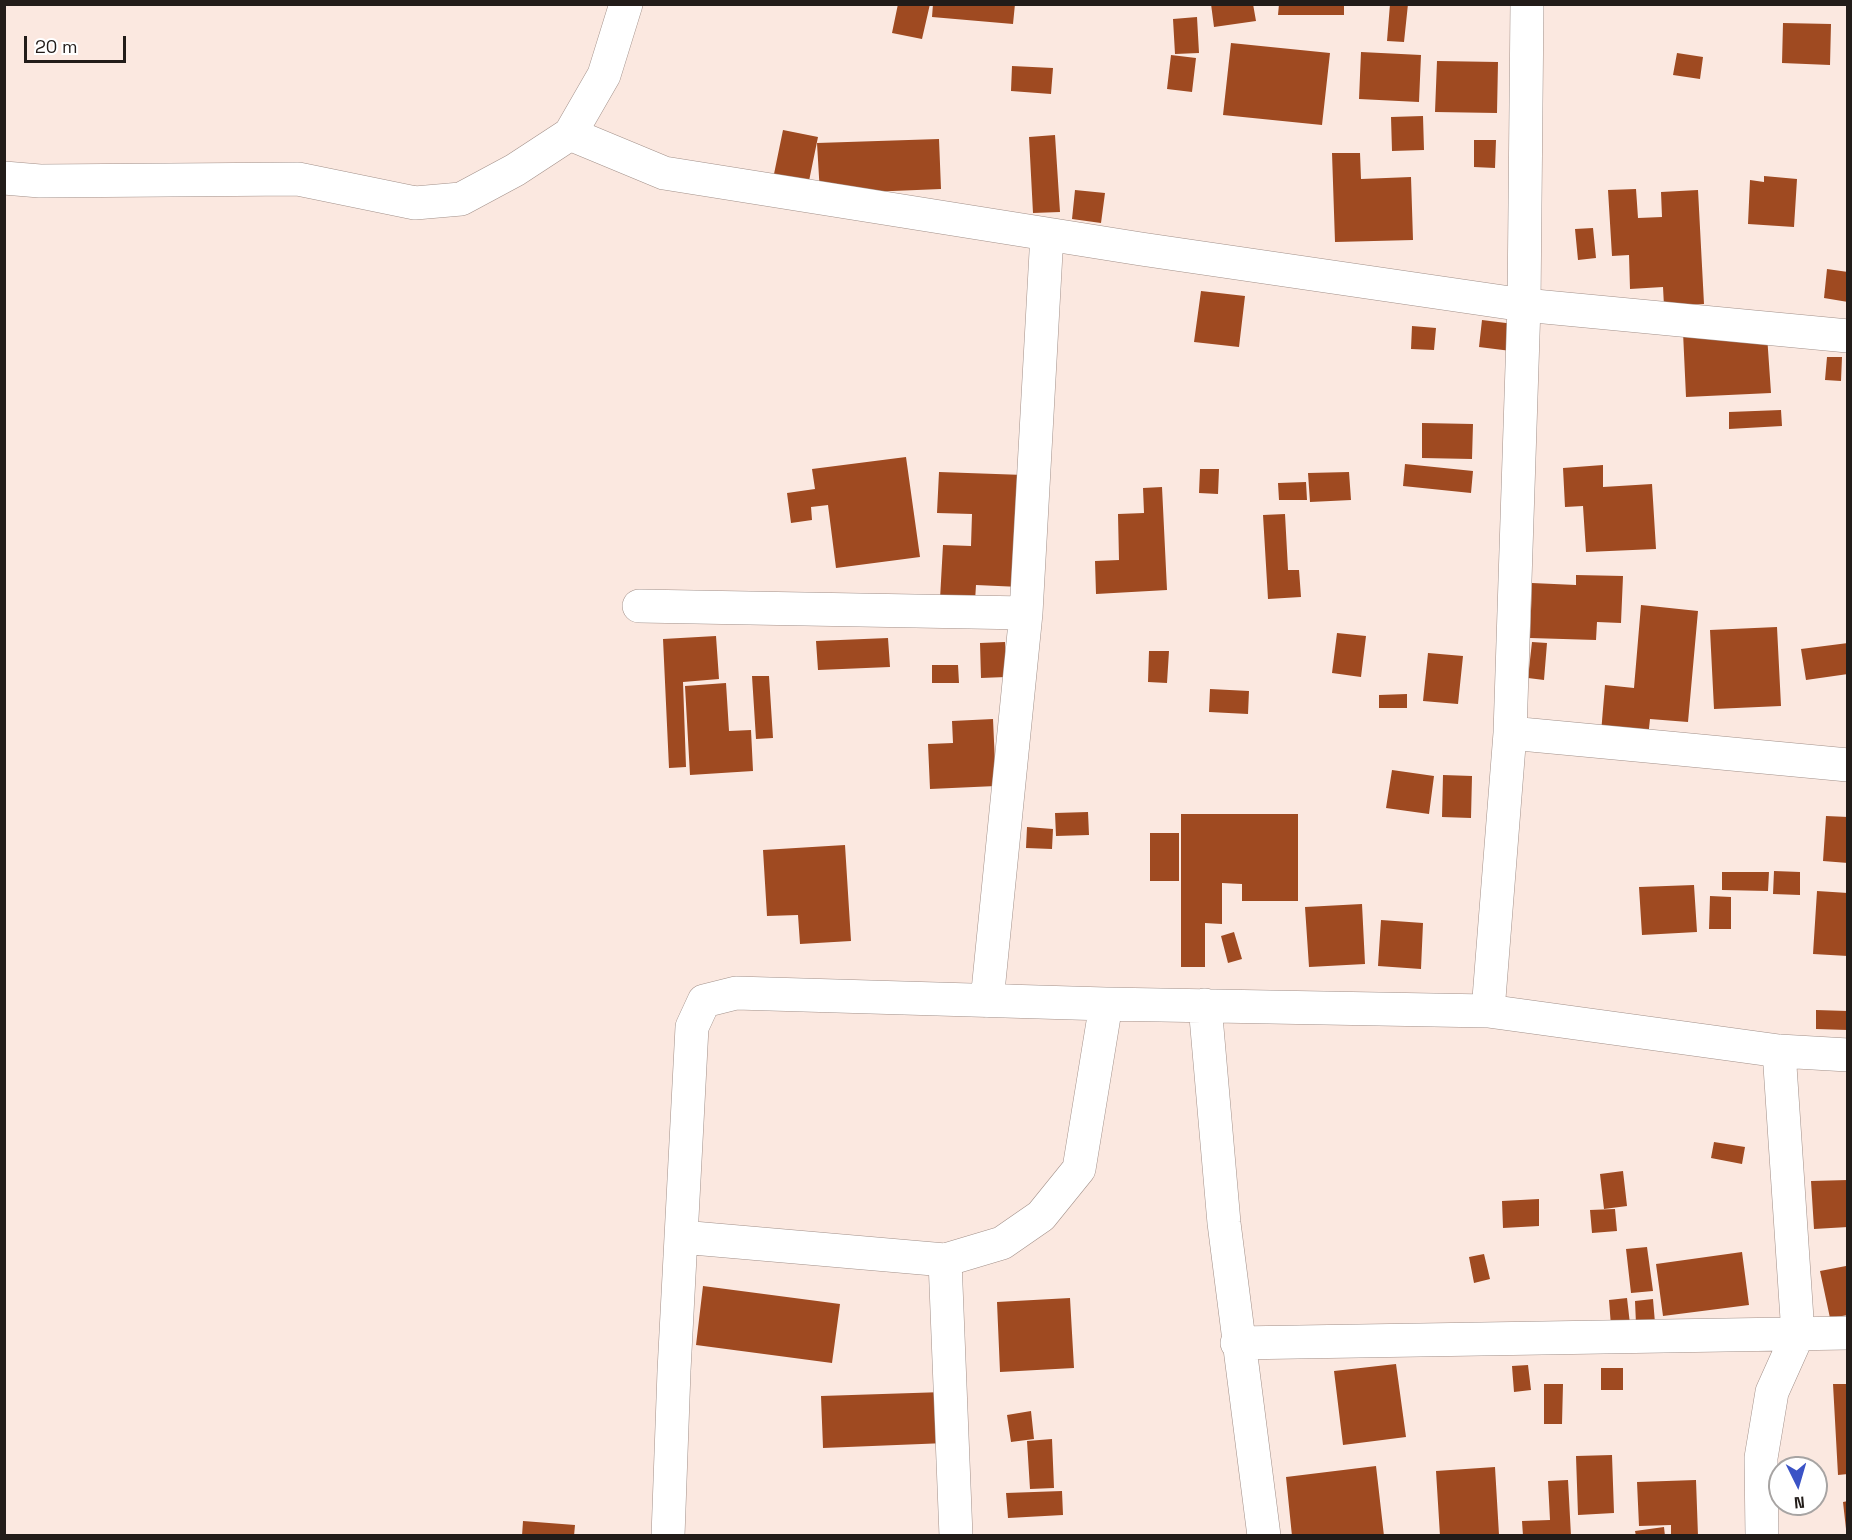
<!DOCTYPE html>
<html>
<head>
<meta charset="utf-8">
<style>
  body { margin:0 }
  #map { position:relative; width:1852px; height:1540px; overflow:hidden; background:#fbe8e0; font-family:"Space Grotesk",sans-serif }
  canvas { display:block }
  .frame { position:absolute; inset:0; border:6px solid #221c19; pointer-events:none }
  .north { position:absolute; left:1768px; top:1456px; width:60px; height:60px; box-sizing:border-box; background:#fff; border:2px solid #a7a4a3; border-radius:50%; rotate:175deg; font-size:16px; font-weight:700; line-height:24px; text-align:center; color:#221c19 }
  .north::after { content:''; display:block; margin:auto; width:21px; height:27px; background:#3b53c6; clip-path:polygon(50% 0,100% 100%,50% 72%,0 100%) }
  .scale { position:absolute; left:24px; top:36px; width:102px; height:27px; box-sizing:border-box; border:3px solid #221c19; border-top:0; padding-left:8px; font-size:18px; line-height:21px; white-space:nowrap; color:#221c19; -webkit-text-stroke:4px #fff; paint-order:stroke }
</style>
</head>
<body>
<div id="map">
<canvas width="1852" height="1540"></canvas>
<div class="frame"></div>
<div class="north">N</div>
<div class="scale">20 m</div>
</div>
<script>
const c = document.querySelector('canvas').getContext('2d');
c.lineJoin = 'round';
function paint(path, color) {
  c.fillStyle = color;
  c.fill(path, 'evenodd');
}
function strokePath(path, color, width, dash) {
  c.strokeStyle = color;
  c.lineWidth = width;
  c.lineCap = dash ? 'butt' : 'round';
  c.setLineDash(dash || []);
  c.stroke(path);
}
paint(new Path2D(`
  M 898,4 L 930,4 L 922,39 L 892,33 Z
  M 933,4 L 1015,4 L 1013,24 L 932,17 Z
  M 1211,4 L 1253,4 L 1256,21 L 1214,27 Z
  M 1279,4 L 1344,4 L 1344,15 L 1278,15 Z
  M 1390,4 L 1408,4 L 1404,42 L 1387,41 Z
  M 1197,17 L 1199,53 L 1175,54 L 1173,19 Z
  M 1783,23 L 1831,24 L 1830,65 L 1782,63 Z
  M 1231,43 L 1330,53 L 1322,125 L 1223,115 Z
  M 1361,52 L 1421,55 L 1419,102 L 1359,99 Z
  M 1677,53 L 1703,57 L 1700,79 L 1673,75 Z
  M 1171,55 L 1196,58 L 1192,92 L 1167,89 Z
  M 1437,61 L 1498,62 L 1497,113 L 1435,112 Z
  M 1012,66 L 1053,68 L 1051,94 L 1011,91 Z
  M 1423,116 L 1424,150 L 1392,151 L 1391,117 Z
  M 783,130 L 818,137 L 809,181 L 774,174 Z
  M 1055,135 L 1060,212 L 1033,213 L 1029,137 Z
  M 939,139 L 941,189 L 820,194 L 817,143 Z
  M 1474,140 L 1496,140 L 1495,168 L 1474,167 Z
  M 1332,153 L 1360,153 L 1361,179 L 1411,177 L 1413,240 L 1335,242 Z
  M 1764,176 L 1797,179 L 1794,227 L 1748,224 L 1750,180 L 1764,182 Z
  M 1636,189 L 1638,218 L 1662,217 L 1661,192 L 1698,190 L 1704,304 L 1664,306 L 1663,287 L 1630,289 L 1629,255 L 1612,256 L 1608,190 Z
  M 1075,190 L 1105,193 L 1101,223 L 1072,219 Z
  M 1593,228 L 1596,258 L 1578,260 L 1575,229 Z
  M 1827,269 L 1848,272 L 1848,302 L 1824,298 Z
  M 1201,291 L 1245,296 L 1239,347 L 1194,342 Z
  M 1482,320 L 1514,324 L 1511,351 L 1479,347 Z
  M 1412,326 L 1436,328 L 1434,350 L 1411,349 Z
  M 1683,332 L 1767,335 L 1771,393 L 1686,397 Z
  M 1827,357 L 1842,357 L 1841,381 L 1825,380 Z
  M 1781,410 L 1782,426 L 1729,429 L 1729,412 Z
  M 1422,423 L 1473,424 L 1472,459 L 1422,458 Z
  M 906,457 L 920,557 L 836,568 L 828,505 L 811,507 L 812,520 L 791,523 L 787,493 L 815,489 L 812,469 Z
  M 1405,464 L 1473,471 L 1471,493 L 1403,486 Z
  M 1603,465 L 1603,487 L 1652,484 L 1656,549 L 1586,552 L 1583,506 L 1565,507 L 1563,468 Z
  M 1200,469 L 1219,469 L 1218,494 L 1199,493 Z
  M 939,472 L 1024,475 L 1020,587 L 976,585 L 975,601 L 940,599 L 943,545 L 971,546 L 972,514 L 937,513 Z
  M 1349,472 L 1351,500 L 1310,502 L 1308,473 Z
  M 1306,482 L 1307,500 L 1279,500 L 1278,483 Z
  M 1162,487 L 1167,590 L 1096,594 L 1095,561 L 1119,560 L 1118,514 L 1144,513 L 1143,488 Z
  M 1285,514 L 1288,570 L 1299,570 L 1301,597 L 1268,599 L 1263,515 Z
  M 1576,575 L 1623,576 L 1621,623 L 1597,622 L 1596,640 L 1530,638 L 1532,583 L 1576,585 Z
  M 1641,605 L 1698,611 L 1688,722 L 1650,719 L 1648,738 L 1601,733 L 1605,685 L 1634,688 Z
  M 1777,627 L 1781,706 L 1714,709 L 1710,630 Z
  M 1337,633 L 1366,636 L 1361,677 L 1332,673 Z
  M 716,636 L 719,679 L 683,682 L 686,767 L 669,768 L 663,639 Z
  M 888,638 L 890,667 L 818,670 L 816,641 Z
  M 1005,642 L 1006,677 L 981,678 L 980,643 Z
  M 1532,642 L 1547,643 L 1544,680 L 1528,678 Z
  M 1848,643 L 1848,674 L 1806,680 L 1801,649 Z
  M 1149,651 L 1169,651 L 1167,683 L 1148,682 Z
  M 1428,653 L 1463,656 L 1458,704 L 1423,701 Z
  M 932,665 L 958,665 L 959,683 L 932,683 Z
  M 752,676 L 769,676 L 773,738 L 756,739 Z
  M 726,683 L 729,731 L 751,730 L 753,771 L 690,775 L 685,686 Z
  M 1210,689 L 1249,691 L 1248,714 L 1209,712 Z
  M 1407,694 L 1407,708 L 1379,708 L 1379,695 Z
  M 993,719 L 996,786 L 930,789 L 928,744 L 953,743 L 952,721 Z
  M 1392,770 L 1434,776 L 1429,814 L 1386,808 Z
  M 1443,775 L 1472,776 L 1471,818 L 1442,817 Z
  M 1088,812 L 1089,835 L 1056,836 L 1055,813 Z
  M 1181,814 L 1298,814 L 1298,901 L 1242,901 L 1242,884 L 1222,883 L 1222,924 L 1205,923 L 1205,967 L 1181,967 Z
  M 1826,816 L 1848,817 L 1848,863 L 1823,861 Z
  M 1027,827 L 1053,829 L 1052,849 L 1026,848 Z
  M 1150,833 L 1179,833 L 1179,881 L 1150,881 Z
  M 845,845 L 851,941 L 800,944 L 798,915 L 767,916 L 763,850 Z
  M 1774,871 L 1800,872 L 1800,895 L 1773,894 Z
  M 1722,872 L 1769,872 L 1768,891 L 1722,890 Z
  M 1694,885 L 1697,932 L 1642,935 L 1639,887 Z
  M 1817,891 L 1848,893 L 1848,956 L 1813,954 Z
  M 1710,896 L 1731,897 L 1731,929 L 1709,929 Z
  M 1362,904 L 1365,964 L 1309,967 L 1305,907 Z
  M 1381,920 L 1423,923 L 1421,969 L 1378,966 Z
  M 1234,932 L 1242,959 L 1228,963 L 1221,936 Z
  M 1816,1010 L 1848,1011 L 1848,1030 L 1816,1029 Z
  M 1714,1142 L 1745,1147 L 1742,1164 L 1711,1158 Z
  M 1623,1171 L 1627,1206 L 1604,1209 L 1600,1174 Z
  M 1848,1180 L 1848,1227 L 1814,1229 L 1811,1181 Z
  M 1539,1199 L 1539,1226 L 1503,1228 L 1502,1201 Z
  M 1615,1209 L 1617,1231 L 1592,1233 L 1590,1210 Z
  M 1647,1247 L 1653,1291 L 1631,1293 L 1626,1249 Z
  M 1742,1252 L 1749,1305 L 1663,1316 L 1656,1264 Z
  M 1484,1254 L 1490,1279 L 1474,1283 L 1469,1257 Z
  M 1846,1266 L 1848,1315 L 1830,1318 L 1820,1271 Z
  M 703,1286 L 840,1304 L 832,1363 L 696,1345 Z
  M 1070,1298 L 1074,1368 L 1000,1372 L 997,1302 Z
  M 1627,1298 L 1630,1324 L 1611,1326 L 1609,1300 Z
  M 1653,1299 L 1655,1323 L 1636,1324 L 1635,1301 Z
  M 1396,1364 L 1406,1437 L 1343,1445 L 1334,1371 Z
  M 1528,1365 L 1531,1390 L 1514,1392 L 1512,1366 Z
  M 1601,1368 L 1623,1368 L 1623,1390 L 1601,1390 Z
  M 1544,1384 L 1563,1384 L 1562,1424 L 1544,1424 Z
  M 1833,1384 L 1848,1384 L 1848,1474 L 1838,1475 Z
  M 944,1392 L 946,1443 L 823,1448 L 821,1396 Z
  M 1031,1411 L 1034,1439 L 1011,1442 L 1007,1415 Z
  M 1052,1439 L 1054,1488 L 1030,1489 L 1027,1441 Z
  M 1612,1455 L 1614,1513 L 1578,1515 L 1576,1456 Z
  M 1376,1466 L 1384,1536 L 1292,1536 L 1286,1477 Z
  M 1495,1467 L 1499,1535 L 1440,1536 L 1436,1471 Z
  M 1568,1480 L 1571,1536 L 1523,1536 L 1522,1521 L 1550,1520 L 1548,1481 Z
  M 1696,1480 L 1698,1536 L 1671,1536 L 1671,1525 L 1639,1526 L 1637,1482 Z
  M 1062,1491 L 1063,1515 L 1008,1518 L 1006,1493 Z
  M 1848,1501 L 1848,1529 L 1846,1529 L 1843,1502 Z
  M 523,1521 L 575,1525 L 574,1536 L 522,1536 Z
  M 1664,1527 L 1665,1536 L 1636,1536 L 1635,1531 Z`), '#9f4a21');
const street = new Path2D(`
  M 570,134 L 664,173 L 1141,249 L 1524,305 L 1848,336
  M 4,178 L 40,181 L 298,179 L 415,203 L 461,199 L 515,170 L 570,134 L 604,75 L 626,4
  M 639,606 L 1026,613
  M 1510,733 L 1848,765
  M 987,1001 L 1026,613 L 1047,234
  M 1205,1005 L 1224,1223 L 1264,1536
  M 1488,1011 L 1510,733 L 1524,305 L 1527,4
  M 681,1237 L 945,1260 L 1002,1243 L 1041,1216 L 1079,1169 L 1106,1004
  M 945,1260 L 956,1536
  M 1237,1343 L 1848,1333
  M 668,1536 L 674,1371 L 692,1027 L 704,1001 L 736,993 L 1106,1004 L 1488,1011 L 1779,1051 L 1848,1055
  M 1762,1536 L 1761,1458 L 1772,1392 L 1798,1334 L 1779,1051`);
strokePath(street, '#a29089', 34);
strokePath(street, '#fff', 33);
</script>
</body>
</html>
